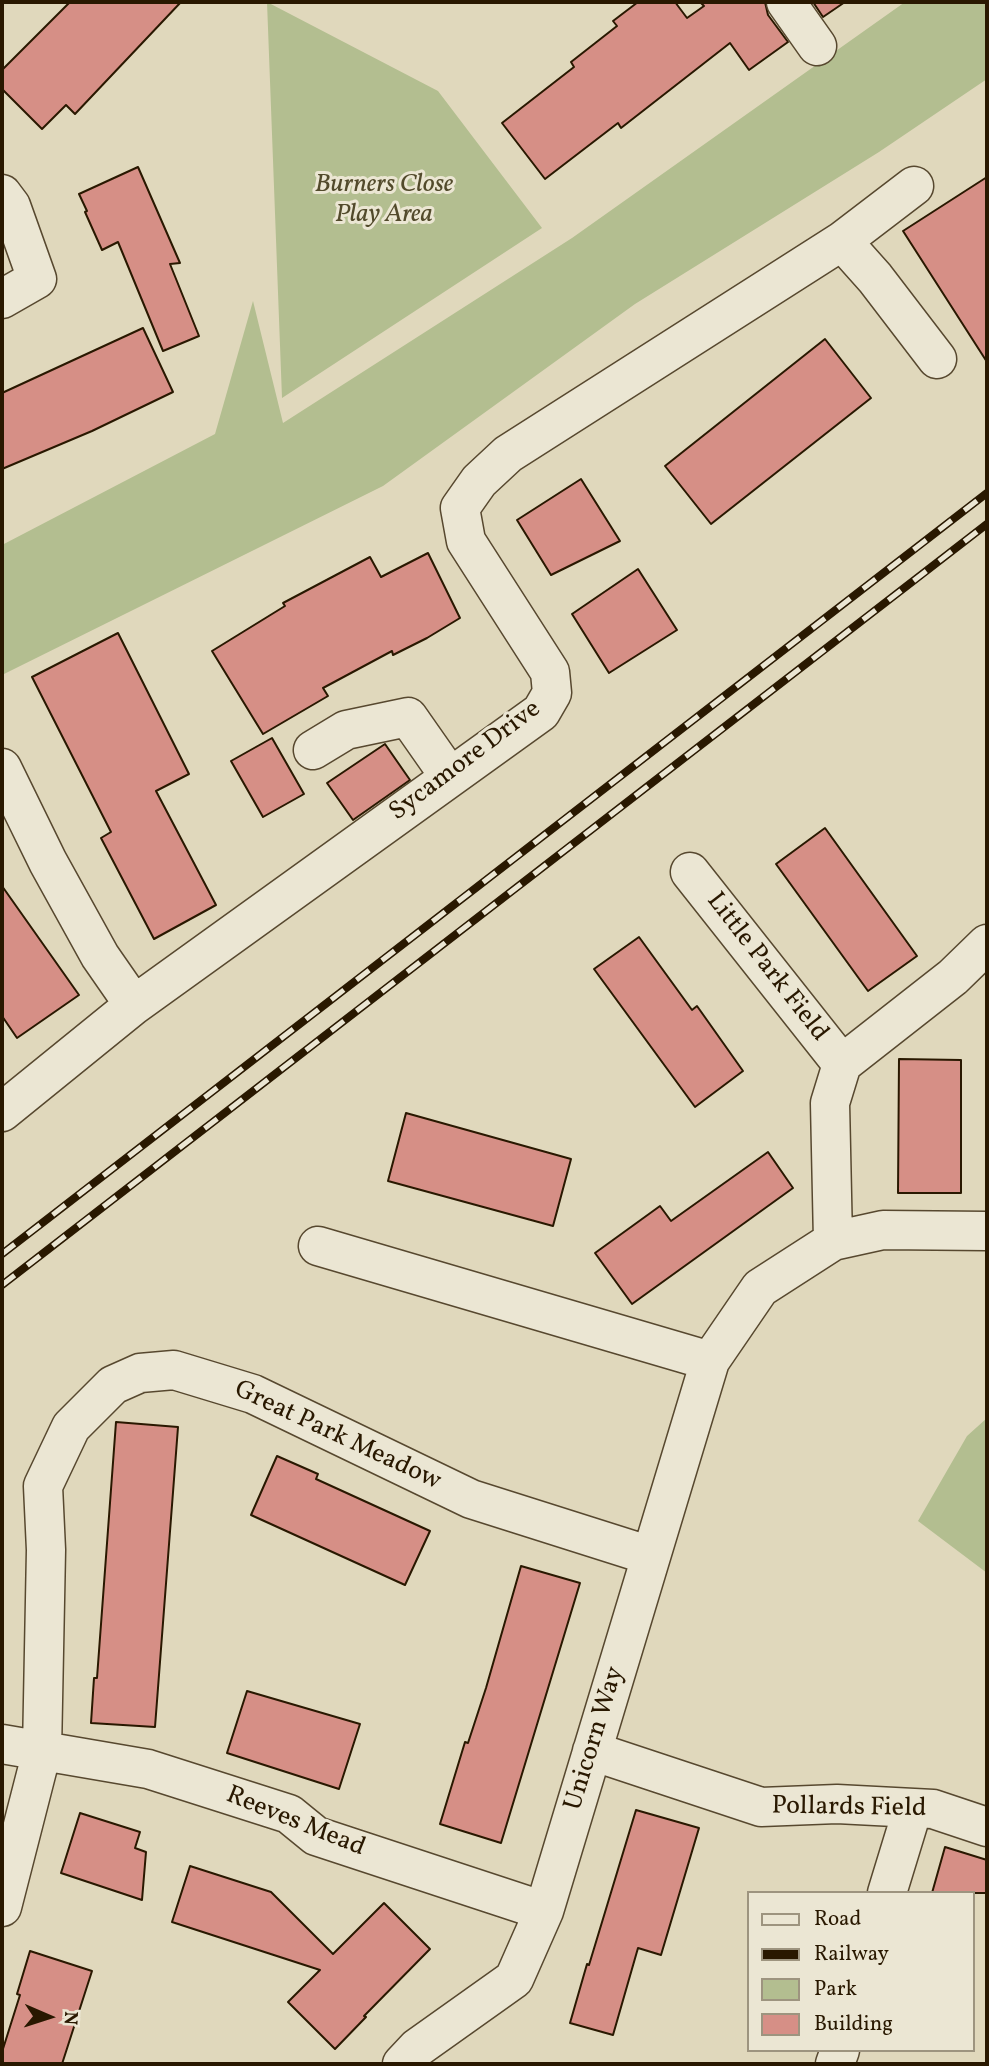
<!DOCTYPE html>
<html>
<head>
<meta charset="utf-8">
<style>
  body { margin:0 }
  #map { position:relative; width:989px; height:2066px; overflow:hidden; background:#e0d8bc; font-family:Vollkorn,serif }
  canvas { display:block }
  .frame { position:absolute; inset:0; border:4px solid #291800; pointer-events:none }
  .legend { position:absolute; left:747px; top:1891px; width:228px; height:161px; box-sizing:border-box; background:#ebe6d3; border:2px solid #9d947f; margin:0; padding:9px 12px; list-style:none; font-size:21px; color:#291800 }
  .legend li { display:flex; align-items:center; gap:14px; height:35px }
  .legend b { width:35px; border:2px solid #9d947f }
  .north { position:absolute; left:14px; top:1982px; width:70px; height:70px; -webkit-text-stroke:5px #ebe6d3; paint-order:stroke; rotate:93deg; font-size:19px; font-weight:700; line-height:28px; text-align:center; color:#291800 }
  .north::after { content:''; display:block; margin:auto; width:24px; height:32px; background:#291800; clip-path:polygon(50% 0,100% 100%,50% 72%,0 100%) }
</style>
</head>
<body>
<div id="map">
<canvas width="989" height="2066"></canvas>
<div class="frame"></div>
<ul class="legend">
<li><b style="height:9px;background:#ebe6d3"></b>Road</li>
<li><b style="height:9px;background:#291800"></b>Railway</li>
<li><b style="height:19px;background:#b3be90"></b>Park</li>
<li><b style="height:19px;background:#d68f86"></b>Building</li>
</ul>
<div class="north">N</div>
</div>
<script>
const c = document.querySelector('canvas').getContext('2d');
c.lineJoin = 'round';
function paint(path, color) {
  c.fillStyle = color;
  c.fill(path, 'evenodd');
}
function strokePath(path, color, width, dash) {
  c.strokeStyle = color;
  c.lineWidth = width;
  c.lineCap = dash ? 'butt' : 'round';
  c.setLineDash(dash || []);
  c.stroke(path);
}
function drawText(font, color, halo, rows, align = 'center') {
  c.font = font + ' Vollkorn,serif';
  c.lineWidth = 6;
  c.setLineDash([]);
  c.textBaseline = 'middle';
  c.strokeStyle = halo;
  c.fillStyle = color;
  for (const [text, x, y, turn = 0] of rows) {
    c.save();
    c.translate(x, y);
    c.rotate((+turn || 0) * Math.PI / 180);
    c.textAlign = isNaN(turn) ? turn : align;
    if (halo) c.strokeText(text, 0, 0);
    c.fillText(text, 0, 0);
    c.restore();
  }
}
paint(new Path2D(`
  M 267,2 L 438,91 L 542,228 L 282,398 Z
  M 905,2 L 987,2 L 987,79 L 879,152 L 635,304 L 383,486 L 2,675 L 2,545 L 215,434 L 253,301 L 283,423 L 572,238 Z
  M 987,1418 L 987,1573 L 918,1521 L 967,1436 Z`), '#b3be90');
const building = new Path2D(`
  M 70,2 L 181,2 L 75,114 L 66,105 L 42,129 L 2,89 L 2,70 Z
  M 638,2 L 675,2 L 687,18 L 704,6 L 700,2 L 765,2 L 768,15 L 788,42 L 749,70 L 730,43 L 621,128 L 618,123 L 545,179 L 502,123 L 574,67 L 571,62 L 617,26 L 613,21 Z
  M 813,2 L 845,2 L 823,17 Z
  M 138,167 L 180,263 L 170,264 L 199,336 L 163,351 L 118,242 L 102,250 L 85,212 L 87,211 L 79,194 Z
  M 987,177 L 987,362 L 903,231 Z
  M 143,328 L 173,392 L 92,431 L 2,469 L 2,393 Z
  M 825,339 L 871,398 L 711,524 L 665,466 Z
  M 581,479 L 620,541 L 551,575 L 517,520 Z
  M 428,553 L 460,618 L 427,638 L 393,655 L 392,651 L 323,688 L 328,696 L 263,734 L 212,651 L 285,606 L 283,603 L 370,557 L 381,577 Z
  M 638,569 L 677,630 L 609,673 L 572,614 Z
  M 118,633 L 189,774 L 156,791 L 216,905 L 154,939 L 101,838 L 111,832 L 32,677 Z
  M 272,738 L 304,794 L 263,817 L 231,761 Z
  M 385,744 L 410,780 L 353,820 L 327,783 Z
  M 825,828 L 917,956 L 868,991 L 776,864 Z
  M 2,886 L 79,995 L 17,1038 L 2,1016 Z
  M 639,937 L 692,1010 L 697,1006 L 743,1071 L 695,1107 L 594,969 Z
  M 899,1059 L 961,1060 L 961,1193 L 898,1193 Z
  M 406,1113 L 571,1159 L 553,1226 L 388,1181 Z
  M 768,1152 L 793,1188 L 632,1304 L 595,1253 L 660,1206 L 671,1221 Z
  M 116,1422 L 178,1427 L 155,1727 L 91,1723 L 94,1678 L 97,1678 Z
  M 277,1456 L 318,1474 L 316,1479 L 430,1531 L 405,1585 L 251,1515 Z
  M 521,1566 L 580,1583 L 501,1843 L 440,1824 L 465,1742 L 468,1743 L 486,1688 Z
  M 247,1691 L 360,1724 L 339,1789 L 227,1753 Z
  M 636,1810 L 699,1828 L 661,1955 L 638,1948 L 613,2035 L 570,2023 L 587,1964 L 589,1965 Z
  M 80,1813 L 140,1832 L 135,1848 L 146,1852 L 142,1900 L 61,1873 Z
  M 945,1847 L 987,1860 L 987,1893 L 932,1893 Z
  M 190,1866 L 271,1892 L 333,1954 L 384,1903 L 430,1949 L 364,2016 L 366,2017 L 335,2049 L 288,2002 L 320,1970 L 172,1922 Z
  M 30,1951 L 92,1971 L 62,2064 L 2,2064 L 2,2052 L 20,1995 L 17,1994 Z`);
paint(building, '#d68f86');
strokePath(building, '#291800', 2);
const minor = new Path2D(`
  M 786,2 L 817,46
  M 2,194 L 11,206 L 37,279 L 2,299
  M 842,241 L 875,278 L 937,359
  M 313,750 L 346,730 L 408,717 L 450,777
  M 2,768 L 48,862 L 100,956 L 134,1005
  M 690,872 L 842,1064
  M 2,1112 L 134,1005 L 541,712 L 552,693 L 550,672 L 466,541 L 460,508 L 479,481 L 508,454 L 842,241 L 914,186
  M 833,1241 L 830,1103 L 842,1064 L 953,977 L 987,944
  M 318,1246 L 710,1361
  M 2,1744 L 148,1769 L 289,1814 L 316,1836 L 544,1911
  M 592,1751 L 761,1807 L 837,1804 L 933,1809 L 987,1827
  M 887,1893 L 913,1808
  M 2,1907 L 42,1751 L 46,1550 L 43,1486 L 71,1427 L 113,1385 L 140,1373 L 174,1370 L 253,1394 L 471,1499 L 651,1556
  M 402,2064 L 417,2048 L 514,1979 L 544,1911 L 710,1361 L 760,1288 L 833,1241 L 883,1230 L 987,1231
  M 835,2064 L 840,2050`);
strokePath(minor, '#57482f', 41);
strokePath(minor, '#ebe6d3', 38);
const rail = new Path2D(`
  M 2,1254 L 987,493
  M 2,1285 L 987,524`);
strokePath(rail, '#291800', 8);
strokePath(rail, '#ebe6d3', 5, [16]);
drawText('italic 26px', '#524a2b', '#ebe6d3', [
  ["Burners Close",384,186],
  ["Play Area",384,216]
]);
drawText('26px', '#291800', '#ebe6d3', [
  ["Sycamore Drive",466,762,-37],
  ["Little Park Field",766,968,52],
  ["Great Park Meadow",337,1437,25],
  ["Unicorn Way",596,1739,-73],
  ["Pollards Field",849,1809,1],
  ["Reeves Mead",295,1823,22]
]);
</script>
</body>
</html>
